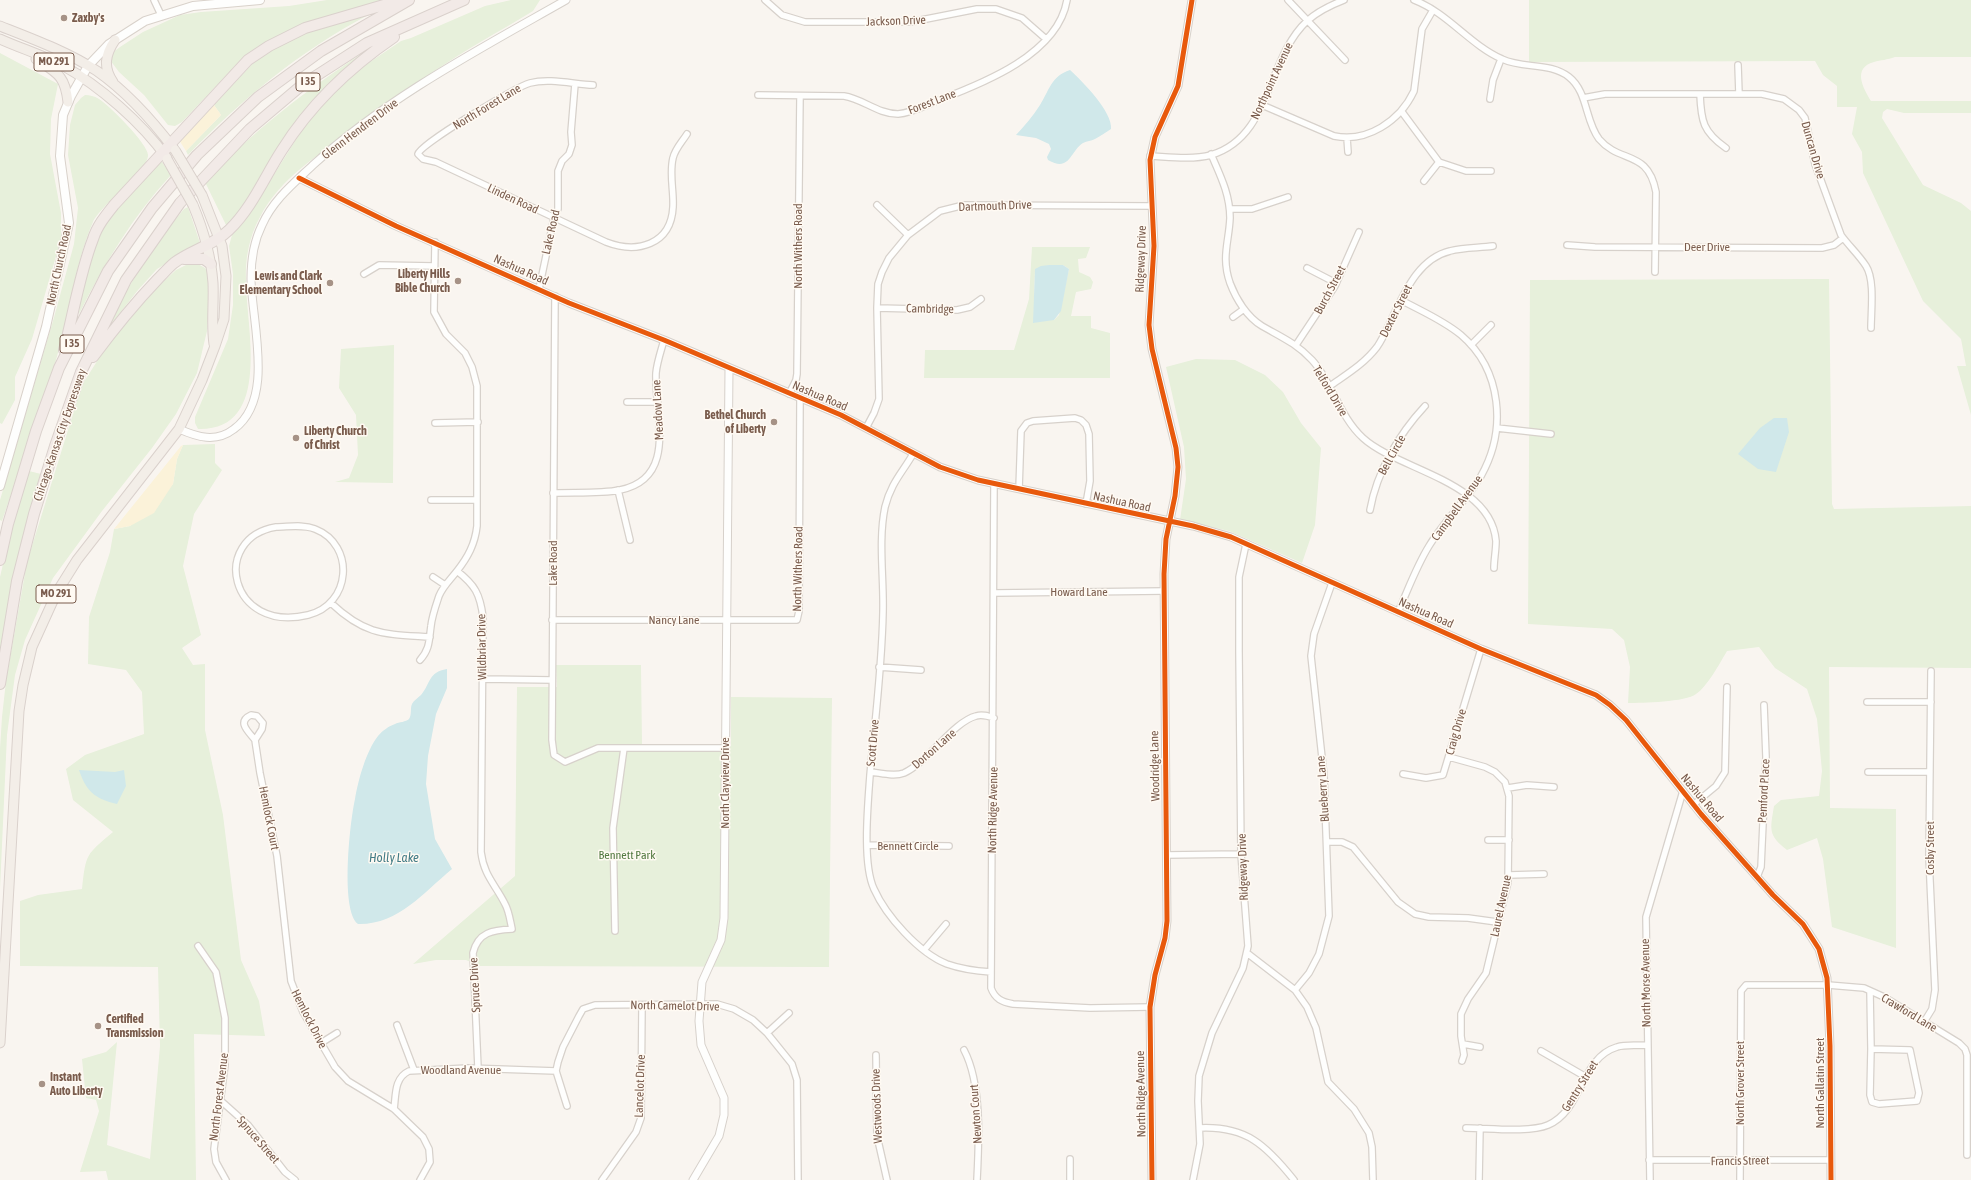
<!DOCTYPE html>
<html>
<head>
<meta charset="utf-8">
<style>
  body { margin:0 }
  canvas { display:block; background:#f9f5f0 }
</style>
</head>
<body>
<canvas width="1971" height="1180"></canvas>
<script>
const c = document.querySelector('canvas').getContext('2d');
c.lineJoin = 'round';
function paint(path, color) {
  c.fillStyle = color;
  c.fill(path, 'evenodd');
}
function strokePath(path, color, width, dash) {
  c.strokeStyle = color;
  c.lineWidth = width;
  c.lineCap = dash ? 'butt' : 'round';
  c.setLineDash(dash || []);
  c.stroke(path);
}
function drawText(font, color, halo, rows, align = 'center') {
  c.font = font + ' "Asap Condensed",sans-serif';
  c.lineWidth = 3;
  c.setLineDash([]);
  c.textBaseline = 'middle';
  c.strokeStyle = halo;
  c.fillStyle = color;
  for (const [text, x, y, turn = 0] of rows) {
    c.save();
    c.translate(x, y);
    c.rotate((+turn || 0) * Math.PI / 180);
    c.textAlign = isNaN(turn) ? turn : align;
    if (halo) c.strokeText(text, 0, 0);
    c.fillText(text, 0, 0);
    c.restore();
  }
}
paint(new Path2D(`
  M 327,0 L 388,0 L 264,45 L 235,66 L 182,122 L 175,126 L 168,125 L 144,95 L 119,72 L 110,60 L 112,53 L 120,47 L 143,32 L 180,15 L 201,12 L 289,6 Z
  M 511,0 L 540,0 L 533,11 C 500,31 465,50 433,72 C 406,90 380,110 354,129 C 320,154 280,178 260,217 C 249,237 245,259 246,281 C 246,327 273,431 198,429 L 195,423 L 195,417 L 228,339 L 233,305 L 233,274 L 229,246 L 232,235 L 255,205 L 305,125 L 323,105 L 351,75 L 401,41 L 411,38 L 485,6 Z
  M 1529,0 L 1971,0 L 1971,57 L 1895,57 C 1887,60 1881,60 1874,62 C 1852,68 1863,88 1871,101 L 1971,101 L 1971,113 L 1904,113 L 1887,109 L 1883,112 L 1882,118 L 1923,185 L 1961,203 L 1971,211 L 1971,415 L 1957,366 L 1966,366 L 1961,339 L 1923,301 L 1863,173 L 1862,152 L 1852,134 L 1857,107 L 1837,107 L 1837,86 L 1823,75 L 1815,61 L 1529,62 Z
  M 368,14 L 368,15 C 300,51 242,99 188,155 L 186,151 L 221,115 L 214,105 L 256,60 L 287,39 Z
  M 372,49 L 310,105 L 284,137 L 236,217 L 226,225 L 205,182 C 254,130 305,91 364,52 Z
  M 0,53 L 58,84 L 51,119 L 50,154 L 61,213 L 61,239 L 32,339 L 15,377 L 15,400 L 2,424 L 0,423 Z
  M 85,95 C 90,95 94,96 99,99 C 109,105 148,144 148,155 C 149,169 101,205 93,222 C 75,263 69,316 56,360 C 39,414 20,467 2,521 L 0,520 L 0,500 L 53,321 L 74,244 L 78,208 L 68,155 L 70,125 L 75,105 L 81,98 Z
  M 162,162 L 171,175 C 133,216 104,264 79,314 C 81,288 88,257 99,233 C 110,208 140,183 159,163 Z
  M 188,207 L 200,243 L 157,269 L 138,290 L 105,332 C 126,288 153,246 184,209 Z
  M 1032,247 L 1090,247 L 1086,258 L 1078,259 L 1079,272 L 1090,277 L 1093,282 L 1091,289 L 1076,292 L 1071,316 L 1091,316 L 1091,328 L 1110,333 L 1110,378 L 924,378 L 925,350 L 1014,350 L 1029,299 ZM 1049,265 L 1063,265 L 1069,269 L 1059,315 L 1054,320 L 1034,297 L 1035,270 Z
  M 190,263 L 198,264 L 205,268 L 208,273 L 210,289 L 207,331 L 197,373 L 176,414 L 152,448 L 102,511 L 53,578 L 25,640 L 15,675 L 7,735 L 0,889 L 0,749 L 2,717 L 6,681 L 27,562 L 82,385 L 106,347 L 147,297 L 176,270 Z
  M 1829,279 L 1832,504 L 1834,509 L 1971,506 L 1971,668 L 1829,667 L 1830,808 L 1896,809 L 1896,948 L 1832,927 L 1823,859 L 1817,838 L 1787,850 C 1768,835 1770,830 1774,806 L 1781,800 L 1819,796 L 1822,771 L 1817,719 L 1807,689 L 1775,668 L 1759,647 L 1727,651 C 1720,663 1707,687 1696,694 C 1686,702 1642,703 1628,703 L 1630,667 L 1624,640 L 1612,629 L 1528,624 L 1530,280 Z
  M 394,345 L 393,483 L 335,482 L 349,478 L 358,455 L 356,415 L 339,388 L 341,349 Z
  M 1196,359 L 1235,360 L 1265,375 L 1283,392 L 1301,423 L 1321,448 L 1315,525 L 1302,563 L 1229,531 L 1180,520 L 1186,479 L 1184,447 L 1166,367 Z
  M 215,444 L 215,463 L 222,470 L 194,514 L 183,566 L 201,635 L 182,648 L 193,665 L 205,664 L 205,730 L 223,815 L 241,960 L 259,1001 L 265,1036 L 194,1034 L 196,1180 L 108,1180 L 106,1171 L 80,1172 L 99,1111 L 96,1100 L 86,1098 L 82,1059 L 106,1052 L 117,1042 L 107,1145 L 150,1159 L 160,1046 L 158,967 L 20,966 L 20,901 L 38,895 L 82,889 C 86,853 86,855 113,832 L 73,800 L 66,769 L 85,755 L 144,734 L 142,692 L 126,670 L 88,664 L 89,617 L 110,552 L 114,529 L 130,526 L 173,484 L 177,459 L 183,445 Z
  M 29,471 L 41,474 L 18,561 L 0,653 L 0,577 L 12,525 Z
  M 556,665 L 641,665 L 642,745 L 731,746 L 731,697 L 832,698 L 829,967 L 480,966 L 466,960 L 436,960 L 413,964 L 515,876 L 517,687 L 557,687 Z`), '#e7f0db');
paint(new Path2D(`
  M 214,105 L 221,115 L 186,151 L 179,140 Z
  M 183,445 L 177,459 L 173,484 L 154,513 L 130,526 L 114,529 L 181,446 Z`), '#fbf2d9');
paint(new Path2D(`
  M 1070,70 C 1082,81 1113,112 1111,129 C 1106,132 1101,136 1095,139 C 1091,141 1087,141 1083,143 C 1070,151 1070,173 1048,160 L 1047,157 L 1051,149 L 1049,144 L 1036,138 L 1016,135 C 1025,125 1033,116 1040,105 C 1049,91 1051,76 1070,70 Z
  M 1049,265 L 1063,265 L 1069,269 L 1061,311 L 1054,320 L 1033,323 L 1035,269 L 1041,266 Z
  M 1774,418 L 1787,418 L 1789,432 L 1776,472 L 1758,469 L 1738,454 L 1760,428 Z
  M 447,669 L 447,688 L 436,714 L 428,756 L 426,784 L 435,839 L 452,869 C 423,893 398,925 358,924 C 340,910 350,821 355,799 C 358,781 366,751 378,736 C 382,731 389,726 395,724 C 399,722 406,722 409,719 C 412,715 410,708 412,704 C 414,700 418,698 421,695 C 431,683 428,672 447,669 Z
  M 79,770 L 115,772 L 124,770 L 126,786 L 117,804 C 95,799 86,791 79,770 Z`), '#d0e8ea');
const minor = new Path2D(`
  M 154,0 L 161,15
  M 765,0 L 782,15 L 805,22 L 911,22 L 977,9 L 996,9 L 1022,18 L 1046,39
  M 1288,0 L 1345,60
  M 1414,0 C 1448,13 1470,45 1502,59 C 1523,69 1550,62 1569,77 C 1588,92 1585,121 1599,139 C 1620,164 1648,149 1656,192 L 1655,272
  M 1738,65 L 1739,94
  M 593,85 C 573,84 549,78 530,83 C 516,87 420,144 418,154 L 423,159 L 436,162 L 606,242 C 637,254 671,245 673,207 C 674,191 669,174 673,158 C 675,149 682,142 687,134
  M 1700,94 C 1701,121 1703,132 1726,148
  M 758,95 L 844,96 C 863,99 878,114 898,114 C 912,113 926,105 939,100 C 984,83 1058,54 1067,0
  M 1583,98 L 1605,94 L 1762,94 L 1784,99 L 1799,110 L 1805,118 L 1815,164 L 1841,235 C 1849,246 1859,255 1866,266 C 1875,280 1871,311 1871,328
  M 1490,99 L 1493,80 L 1501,59
  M 1262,105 L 1334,136 C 1367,143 1400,121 1414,91 L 1422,29 L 1433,10
  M 1402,112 L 1439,162 L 1466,171 L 1491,171
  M 1347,138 L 1348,152
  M 1211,154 C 1220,175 1230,194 1230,218 C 1229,242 1221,257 1230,283 C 1236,299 1247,317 1262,326 C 1281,337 1296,343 1312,360 C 1333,383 1339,416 1363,438 C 1398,470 1491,481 1496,541 C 1496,550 1494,560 1494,568
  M 1150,156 C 1170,157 1191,160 1211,155 C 1272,137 1266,59 1307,21 C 1318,11 1331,5 1344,0
  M 1424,181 L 1439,162
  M 877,205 L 908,235
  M 1230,209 L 1252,209 L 1288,197
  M 1567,245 L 1595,247 L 1822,248 L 1834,245 L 1843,238
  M 1307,268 L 1336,283
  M 364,274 L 379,265 L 434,266
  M 539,289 L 554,218 L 558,209 L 558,171 L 562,161 L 569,154 L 572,145 L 571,132 L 575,84
  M 555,296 L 552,740 L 554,755 L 565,762 L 598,748 L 725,748
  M 877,308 L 957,310 L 970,307 L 981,299
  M 1233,317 L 1244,309
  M 1296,345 L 1335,286 L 1359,232
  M 1471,345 L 1491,325
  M 1330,386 C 1347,374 1364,364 1377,347 C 1384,337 1389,324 1395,312 C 1407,287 1421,258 1450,251 C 1464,247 1479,248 1493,246
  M 789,394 L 796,380 L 797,374 L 800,96
  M 627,402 L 658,402
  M 435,423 L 478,422
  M 866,428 L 874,413 L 879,399 L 877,308 L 878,284 L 882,272 L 889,258 L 908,235 L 940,211 L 964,205 L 1151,206
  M 1497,428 L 1551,434
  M 913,454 C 902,473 891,483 885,507 C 878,541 884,578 883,612 C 882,667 875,721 870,775 C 868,804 862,863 874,889 C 886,916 919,953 947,964 C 961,969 976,971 991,972
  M 994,484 L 991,988 C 995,999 1002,1002 1013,1004 L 1090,1008 L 1150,1007
  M 1019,489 L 1021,431 L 1027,423 L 1033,421 L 1075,418 L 1081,420 L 1086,425 L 1089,434 L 1090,481 L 1086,504
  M 618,490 L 630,540
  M 553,493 C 574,492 599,494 620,490 C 679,478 654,413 656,373 C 657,362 661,351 664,340
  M 431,500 L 477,500
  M 1370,510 C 1377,471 1399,434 1425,406
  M 276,527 C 288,527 303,524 315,529 C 356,545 351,605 308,615 C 229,634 210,538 276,527 Z
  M 457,571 C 475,585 480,594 483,617 L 481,852 C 484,876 495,884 505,904 C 509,911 510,920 512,929 C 493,930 478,932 473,953 L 478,1068
  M 433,577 L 445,585
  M 994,593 L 1164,591
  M 331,603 C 366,636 385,634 430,637
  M 1398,612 C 1408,590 1416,567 1429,546 C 1444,521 1467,500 1481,476 C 1507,430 1502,370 1461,335 C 1443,320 1421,311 1401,300
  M 552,620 L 797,620 L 799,611 L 800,398
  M 420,660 C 430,649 429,640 431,626 C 432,616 436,605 439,596 C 443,586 451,579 457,571 C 468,557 475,544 477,526 L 477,386 L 472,367 L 465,353 L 446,334 L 434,312 L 435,242
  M 879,667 L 921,670
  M 483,679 L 552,680
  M 1867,702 L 1931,702
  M 251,715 L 257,716 L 263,723 L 262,729 L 255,740 C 249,732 236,722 251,715 Z
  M 255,740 L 260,773 L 277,856 L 291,981 L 303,1012 L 335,1067 L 348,1081 L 394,1109 L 423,1137 L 429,1149 L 430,1162 L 420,1180
  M 1449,757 L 1485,767 L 1495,772 L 1505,782 L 1509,796 L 1508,882 L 1486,973 L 1468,999 L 1461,1014 L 1461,1036 L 1464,1055 L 1462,1061
  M 871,772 C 881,773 894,777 904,773 C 928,762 953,722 976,716 C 982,714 988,716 994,718
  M 1868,772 L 1930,772
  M 1403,774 L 1426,778 L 1443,775 L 1481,649
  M 1508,788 L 1527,785 L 1554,787
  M 1693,805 L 1716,786 L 1725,772 L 1727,687
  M 1488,840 L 1509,840
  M 1327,842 L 1342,842 L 1353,847 L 1398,902 L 1415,914 L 1429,917 L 1468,918 L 1497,922
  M 868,845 L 949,846
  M 1166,855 L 1241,854
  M 1509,875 L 1544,874
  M 1757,877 L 1761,867 L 1766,757 L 1764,705
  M 615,931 L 613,828 L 624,748
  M 198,946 L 216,972 L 225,1018 L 225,1065 L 214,1149 L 216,1162 L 226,1180
  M 924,950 L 946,924
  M 1247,953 L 1295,990 L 1307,1007 L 1316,1028 L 1328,1082 L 1354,1109 L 1369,1133 L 1372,1147 L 1373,1180
  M 1295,990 L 1309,973 L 1319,954 L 1329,916 L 1324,776 L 1311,656 L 1314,634 L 1332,583
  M 1870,991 L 1871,1049
  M 1924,1022 L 1932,1009 L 1935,990 L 1929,858 L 1931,671
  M 397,1025 L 414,1070
  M 767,1033 L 789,1013
  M 321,1043 L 337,1033
  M 1463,1044 L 1480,1047
  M 1871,1049 L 1910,1050 L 1919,1093 L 1917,1101 L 1879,1104 L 1872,1102 L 1870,1095 Z
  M 964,1050 C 982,1084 979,1142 977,1180
  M 1541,1051 L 1586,1077
  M 876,1055 L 877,1136 L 887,1180
  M 220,1100 L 248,1125 L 285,1172 L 295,1180
  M 567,1106 L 556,1071 L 558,1062 L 563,1047 L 579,1016 L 583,1009 L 595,1005 L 717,1004 L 734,1009 L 753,1020 L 767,1033 L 792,1064 L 797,1080 L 798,1180
  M 394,1109 C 396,1095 394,1078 409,1071 L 468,1068 L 556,1071
  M 1200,1128 C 1246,1126 1266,1145 1294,1180
  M 1466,1128 C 1488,1128 1529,1133 1548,1125 C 1583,1110 1580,1058 1617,1047 C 1626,1044 1638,1046 1647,1045
  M 1649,1160 L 1831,1160
  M 602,1180 L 636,1132 L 641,1118 L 642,1005
  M 1070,1180 L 1070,1159
  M 1193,1180 L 1200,1144 L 1198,1101 L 1199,1076 L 1212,1033 L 1243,968 L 1248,946 L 1241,854 L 1239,652 L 1239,577 L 1246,544
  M 1479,1180 L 1480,1128
  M 1650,1180 L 1646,917 L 1683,791
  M 1740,1180 L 1741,991 L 1746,985 L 1828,985 L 1864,988 L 1884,997 L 1959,1043 L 1965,1049 L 1967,1055 L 1967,1155`);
const tertiary = new Path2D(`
  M 299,178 L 396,226 L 569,303 L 664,340 L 841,415 L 940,467 L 978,480 L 1193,526 L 1231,537 L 1481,649 L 1596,695 L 1610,705 L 1626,720 L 1701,814 L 1773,895 L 1803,924 L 1819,949 L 1827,978 L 1830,1046 L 1831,1180
  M 179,429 C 197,437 216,443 234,429 C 275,399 252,324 251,279 C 251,261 254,241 262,225 C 273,200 294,183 313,165 C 388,97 478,50 566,0
  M 693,1180 L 719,1136 L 724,1115 L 724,1098 L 701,1045 L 699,1021 L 702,982 L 721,940 L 724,918 L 729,369
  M 1152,1180 L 1150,1007 L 1155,975 L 1165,938 L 1167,921 L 1164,574 L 1166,539 L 1175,496 L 1178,467 L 1176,448 L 1152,349 L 1149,325 L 1154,246 L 1150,160 L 1155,137 L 1178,86 L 1192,0`);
const secondary = new Path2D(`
  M 0,486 L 46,327 L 69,223 L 60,156 L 63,115 L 71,96 L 88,66 L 109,44 L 145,21 L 193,6 L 260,0`);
const primary = new Path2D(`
  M 0,26 C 33,39 68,52 97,71 C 127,92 152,120 174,149
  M 0,39 C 20,48 42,55 62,65 C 100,86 142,123 167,158
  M 36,59 C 57,73 65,75 68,102
  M 113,82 C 103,67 105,55 115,40
  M 193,205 C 203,229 211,256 213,283 C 214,304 211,324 214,344
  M 0,1043 L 19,711 L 23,685 L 32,647 L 57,592 L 77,560 L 179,429 L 202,380 L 215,346 L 224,319 L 226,276 L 222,246 L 202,195`);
const motorway = new Path2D(`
  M 184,259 L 204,259 L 211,264
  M 64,350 C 73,315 80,272 93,239 C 97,226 106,215 114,205 L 248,60 L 269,46 L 305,28 L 401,0
  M 93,357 C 113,330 134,304 157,280 C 163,274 168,268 174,263 C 191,250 214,245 229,230 C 252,208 265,176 282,150 C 311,104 350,67 394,37
  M 0,560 L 8,524 L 36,431 L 59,368 L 108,271 L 152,208 L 197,155 L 258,97 L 321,51 L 409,0
  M 0,684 L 17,581 L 34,514 L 55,446 L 81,372 L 126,280 L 180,203 L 250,129 L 302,85 L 367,43 L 464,0`);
strokePath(minor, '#d7d1cb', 8);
strokePath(tertiary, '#d7d1cb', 9);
strokePath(secondary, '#d9d2cb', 10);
strokePath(primary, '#dad1cc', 11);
strokePath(motorway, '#dad1cc', 12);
strokePath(minor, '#fefefd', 5.5);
strokePath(tertiary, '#fefefd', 7);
strokePath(secondary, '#fefefd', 8);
strokePath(primary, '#f3eee8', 9);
strokePath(motorway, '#f2eae7', 10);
const primaryBridge = new Path2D(`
  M 175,150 L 202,195
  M 167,159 L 193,205`);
strokePath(primaryBridge, '#dad1cc', 11, []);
strokePath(primaryBridge, '#f3eee8', 9);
strokePath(new Path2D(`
  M 299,178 L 396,226 L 569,303 L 664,340 L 841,415 L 940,467 L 978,480 L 1193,526 L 1231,537 L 1481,649 L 1596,695 L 1610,705 L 1626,720 L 1701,814 L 1773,895 L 1803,924 L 1819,949 L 1827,978 L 1830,1046 L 1831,1180
  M 1152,1180 L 1150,1007 L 1155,975 L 1165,938 L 1167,921 L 1164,574 L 1166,539 L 1175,496 L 1178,467 L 1176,448 L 1152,349 L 1149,325 L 1154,246 L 1150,160 L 1155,137 L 1178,86 L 1192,0`), '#e8590c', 5);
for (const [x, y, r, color] of [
  [64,18,4,"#a69286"],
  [458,281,4,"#a69286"],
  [330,283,4,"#a69286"],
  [774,422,4,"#a69286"],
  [296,438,4,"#a69286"],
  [98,1026,4,"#a69286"],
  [42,1084,4,"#a69286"]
]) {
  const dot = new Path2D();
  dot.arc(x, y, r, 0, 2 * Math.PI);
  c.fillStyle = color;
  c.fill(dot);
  strokePath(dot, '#fffaf3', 1.5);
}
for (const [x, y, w] of [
  [54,62,40],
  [308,82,24],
  [72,344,24],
  [56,594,40]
]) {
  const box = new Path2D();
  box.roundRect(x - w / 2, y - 9, w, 18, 3);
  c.fillStyle = '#fffaf3';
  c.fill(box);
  strokePath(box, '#7a5c4d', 1);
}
drawText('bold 11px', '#7a5c4d', null, [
  ["MO 291",54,62],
  ["I 35",308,82],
  ["I 35",72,344],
  ["MO 291",56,594]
]);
drawText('bold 12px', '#7a5c4d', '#fffaf3', [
  ["Zaxby's",72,18],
  ["Liberty Hills",450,274,"right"],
  ["Bible Church",450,288,"right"],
  ["Lewis and Clark",322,276,"right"],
  ["Elementary School",322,290,"right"],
  ["Bethel Church",766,415,"right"],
  ["of Liberty",766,429,"right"],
  ["Liberty Church",304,431],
  ["of Christ",304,445],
  ["Certified",106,1019],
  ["Transmission",106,1033],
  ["Instant",50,1077],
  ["Auto Liberty",50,1091]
], 'left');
drawText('12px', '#7a5c4d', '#fffaf3', [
  ["Jackson Drive",896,21,-2],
  ["Northpoint Avenue",1272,81,-65],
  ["Forest Lane",932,102,-21],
  ["North Forest Lane",487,107,-31],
  ["Glenn Hendren Drive",360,129,-37],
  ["Duncan Drive",1813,150,74],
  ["Linden Road",513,199,25],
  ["Dartmouth Drive",995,206,-2],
  ["Lake Road",551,232,-77],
  ["North Withers Road",798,246,-90],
  ["Deer Drive",1707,247],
  ["Ridgeway Drive",1141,259,-88],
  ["North Church Road",59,265,-78],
  ["Nashua Road",521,270,24],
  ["Burch Street",1330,290,-62],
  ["Cambridge",930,309,1],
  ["Dexter Street",1396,311,-63],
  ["Telford Drive",1330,391,59],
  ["Nashua Road",820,396,23],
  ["Meadow Lane",658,410,-93],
  ["Chicago-Kansas City Expressway",60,435,-71],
  ["Bell Circle",1392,455,-61],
  ["Nashua Road",1122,502,12],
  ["Campbell Avenue",1457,508,-54],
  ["Lake Road",553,563,-90],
  ["North Withers Road",798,569,-89],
  ["Howard Lane",1079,592],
  ["Nashua Road",1426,613,24],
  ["Nancy Lane",674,620],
  ["Wildbriar Drive",482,647,-91],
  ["Craig Drive",1456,732,-74],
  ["Scott Drive",873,743,-85],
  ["Dorton Lane",934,749,-41],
  ["Woodridge Lane",1155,766,-91],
  ["North Clayview Drive",725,783,-90],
  ["Blueberry Lane",1323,789,-94],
  ["Pemford Place",1764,791,-87],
  ["Nashua Road",1702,798,50],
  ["North Ridge Avenue",993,810,-89],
  ["Hemlock Court",269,818,79],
  ["Bennett Circle",908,846],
  ["Cosby Street",1930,848,-90],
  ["Ridgeway Drive",1243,867,-92],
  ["Laurel Avenue",1501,906,-78],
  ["North Morse Avenue",1646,983,-91],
  ["Spruce Drive",475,985,-93],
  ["North Camelot Drive",675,1006,1],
  ["Crawford Lane",1909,1013,31],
  ["Hemlock Drive",309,1019,63],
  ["Woodland Avenue",461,1070],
  ["North Grover Street",1740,1083,-90],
  ["North Gallatin Street",1820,1083,-90],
  ["Lancelot Drive",640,1086,-88],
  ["Gentry Street",1580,1086,-58],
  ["North Ridge Avenue",1141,1094,-91],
  ["North Forest Avenue",219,1097,-83],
  ["Westwoods Drive",877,1106,-92],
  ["Newton Court",976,1114,-94],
  ["Spruce Street",258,1140,49],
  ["Francis Street",1740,1161,-1]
]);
drawText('12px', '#537a41', '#fffaf3', [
  ["Bennett Park",627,855]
]);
drawText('italic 13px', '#437c86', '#fffaf3', [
  ["Holly Lake",394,858]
]);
</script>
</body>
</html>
